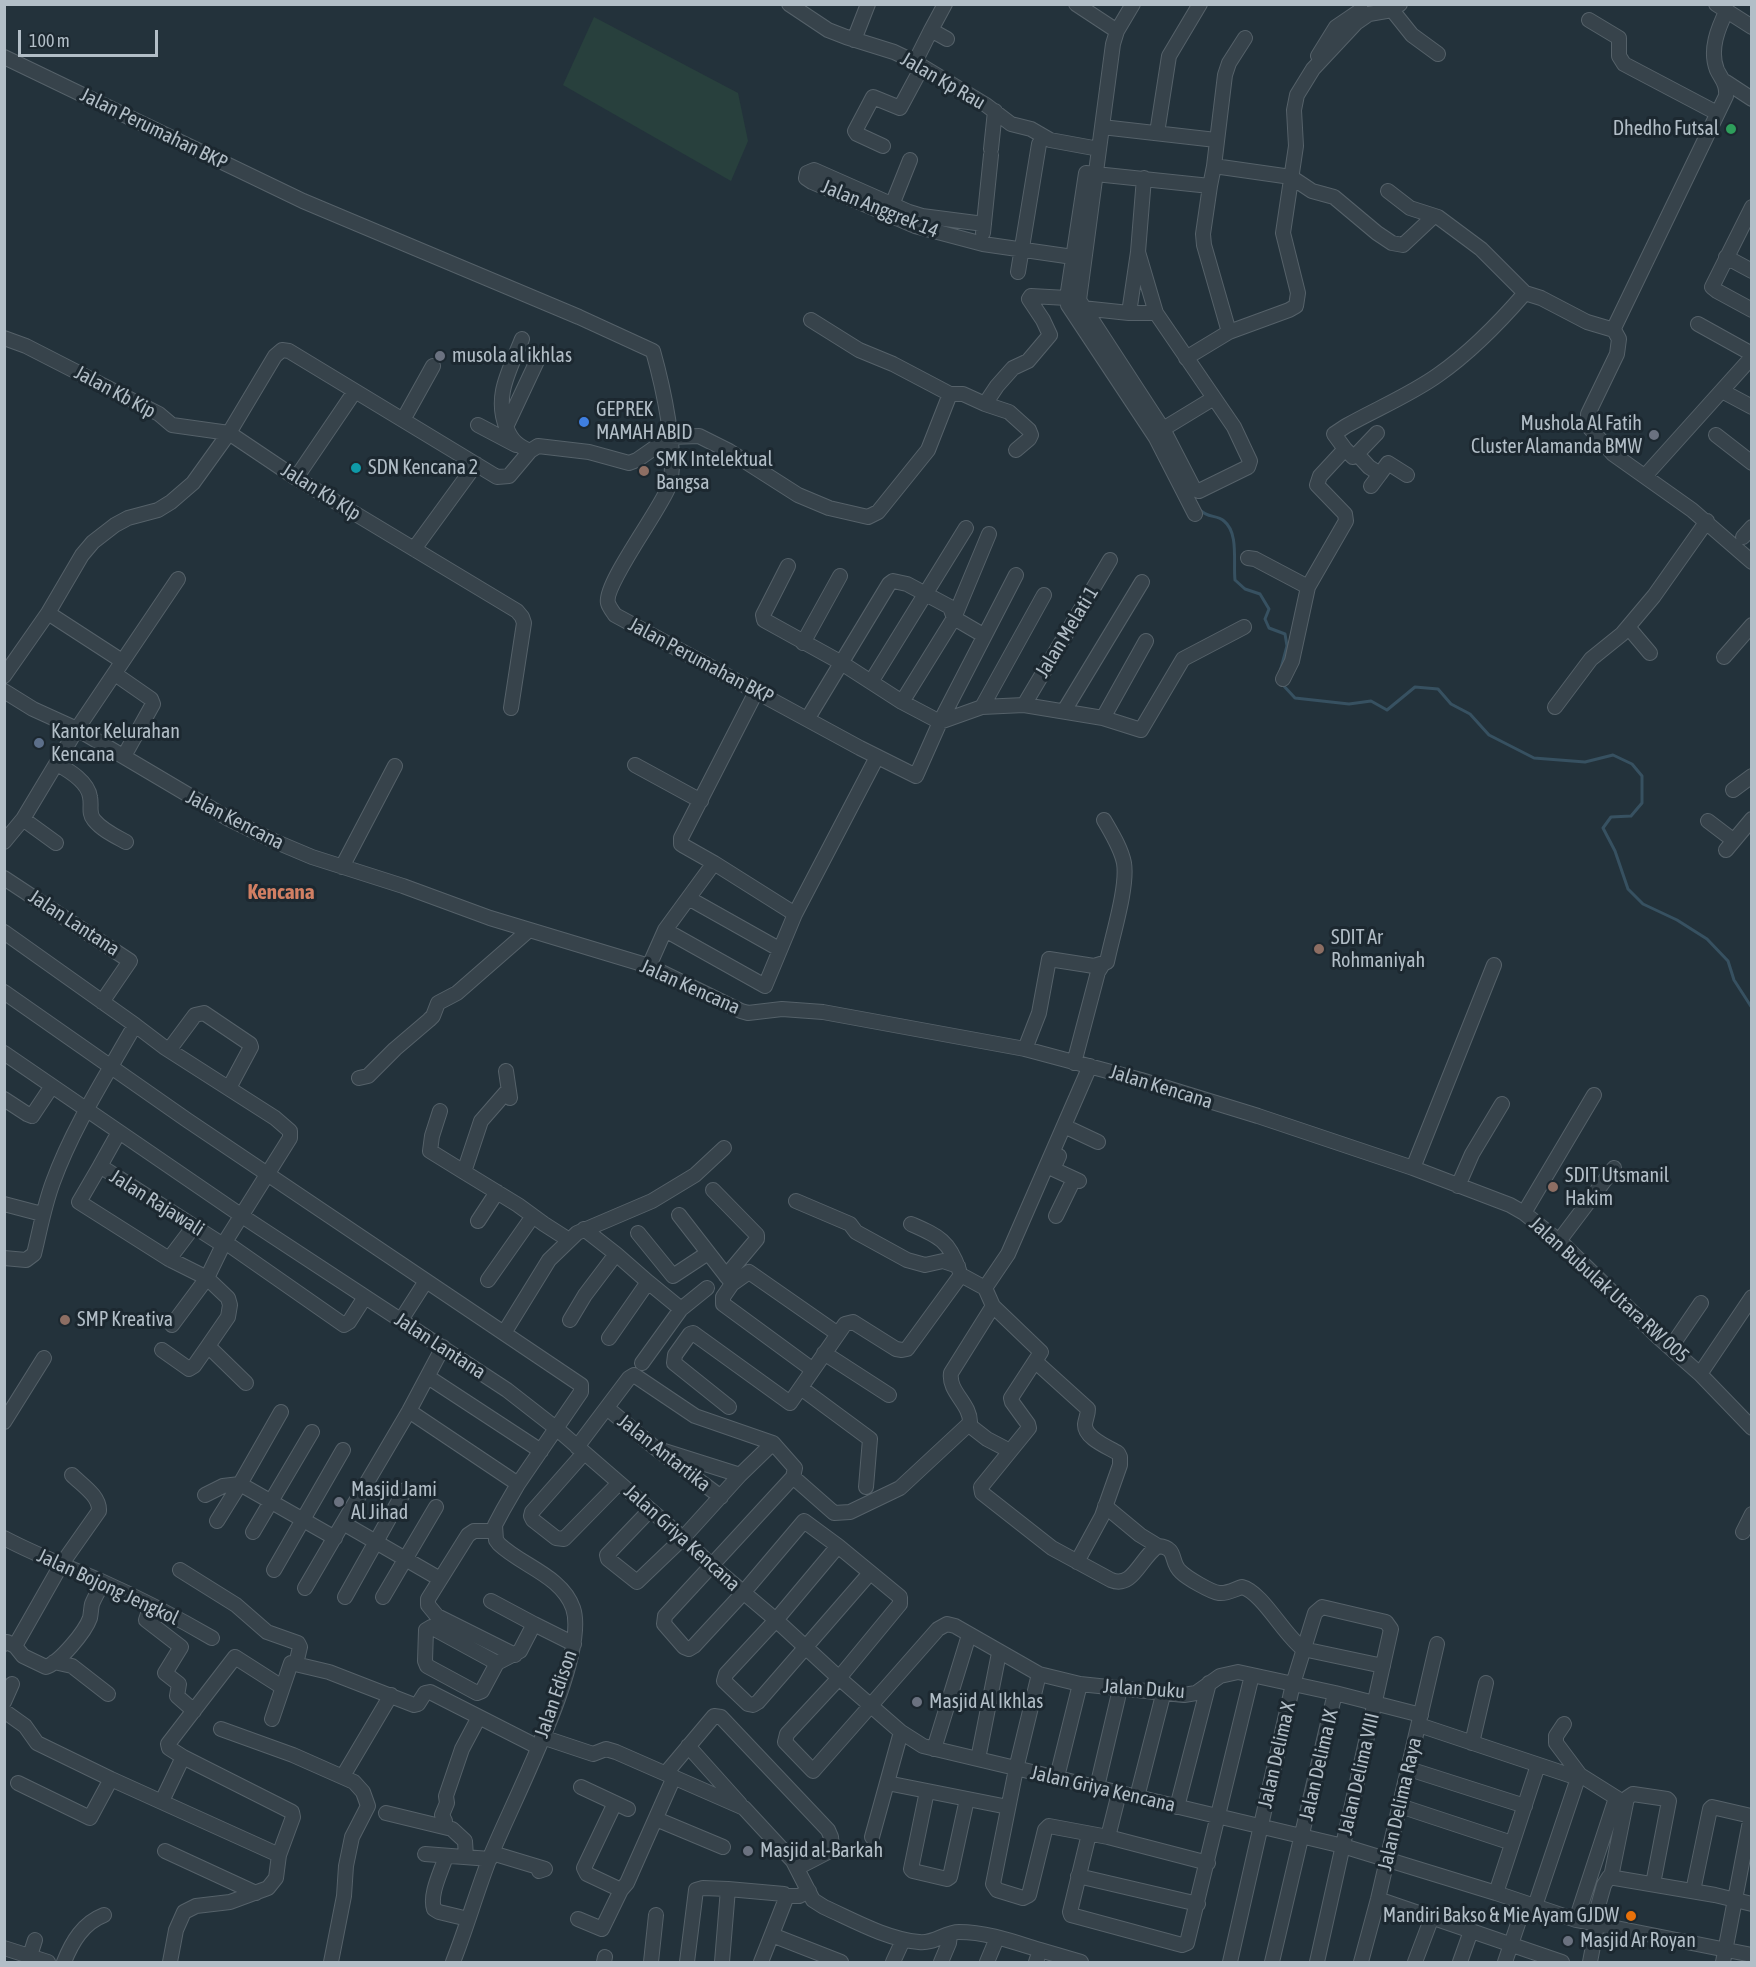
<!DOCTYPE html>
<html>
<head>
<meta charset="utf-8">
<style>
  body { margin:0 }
  #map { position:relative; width:1756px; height:1967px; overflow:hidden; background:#23323b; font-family:"Asap Condensed",sans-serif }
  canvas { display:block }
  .frame { position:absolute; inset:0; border:6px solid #b2bec7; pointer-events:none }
  .scale { position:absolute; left:18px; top:30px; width:140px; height:27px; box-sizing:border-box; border:3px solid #b2bec7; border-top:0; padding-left:8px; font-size:18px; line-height:21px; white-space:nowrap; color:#b2bec7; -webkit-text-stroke:4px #1c2830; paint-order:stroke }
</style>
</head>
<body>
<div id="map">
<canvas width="1756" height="1967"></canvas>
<div class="frame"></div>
<div class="scale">100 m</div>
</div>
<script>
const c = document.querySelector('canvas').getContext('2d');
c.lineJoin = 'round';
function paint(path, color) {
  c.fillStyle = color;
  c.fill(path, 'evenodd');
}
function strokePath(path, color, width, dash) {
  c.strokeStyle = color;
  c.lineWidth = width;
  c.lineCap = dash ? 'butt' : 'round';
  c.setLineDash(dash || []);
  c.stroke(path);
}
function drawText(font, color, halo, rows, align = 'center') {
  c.font = font + ' "Asap Condensed",sans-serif';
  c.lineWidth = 6;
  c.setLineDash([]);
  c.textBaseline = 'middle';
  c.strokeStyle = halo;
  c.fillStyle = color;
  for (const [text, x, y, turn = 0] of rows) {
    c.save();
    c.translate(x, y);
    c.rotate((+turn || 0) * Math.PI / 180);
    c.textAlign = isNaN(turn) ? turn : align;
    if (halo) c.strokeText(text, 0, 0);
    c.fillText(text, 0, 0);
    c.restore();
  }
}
paint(new Path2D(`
  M 594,17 L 738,93 L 748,141 L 731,181 L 563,85 Z`), '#28403d');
strokePath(new Path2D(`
  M 1199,509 C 1208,519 1216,514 1224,521 C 1239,533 1233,562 1235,580 L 1245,589 L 1260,594 L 1269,609 L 1265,619 L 1269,628 L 1285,634 L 1287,646 L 1280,672
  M 1282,684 L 1295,698 L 1349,704 L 1371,701 L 1387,710 L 1415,687 L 1438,689 L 1451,704 L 1470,714 L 1489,735 L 1534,758 L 1585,762 L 1613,755 L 1632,764 L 1642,776 L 1642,803 L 1631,816 L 1611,817 L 1603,828 L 1615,851 L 1628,889 L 1643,904 L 1677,920 L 1707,939 L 1728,961 L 1734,980 L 1752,1008`), '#375161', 3);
const minor = new Path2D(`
  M 789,4 L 828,30 L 846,37 L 894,52 L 915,62 L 986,105 L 1011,124 L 1031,129 L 1050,140 L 1099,149
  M 1076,4 L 1117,31
  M 1133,4 L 1117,31 L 1113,44 L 1079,300 L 1163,429 L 1194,489 L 1199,491 L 1248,467 L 1250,461 L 1234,427 L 1156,313 L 1138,252
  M 1716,4 L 1752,27
  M 1392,10 L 1412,35 L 1438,54
  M 1589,20 L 1619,38 L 1619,56 L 1624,64 L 1717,113
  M 931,30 L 945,4
  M 854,40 L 868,4
  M 1318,56 L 1336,27 L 1361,10
  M 4,57 L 303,201 L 579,317 L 653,351 C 662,383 679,456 669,486 C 661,509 603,585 608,603 C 609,607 613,612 615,615 L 860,748 L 916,776 L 940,722 L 1016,575
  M 915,62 L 931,30 L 947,39
  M 1726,82 L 1752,99
  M 1102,127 L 1216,140
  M 1157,133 L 1169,56 L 1200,4
  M 883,146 L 857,134 L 855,131 L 873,97 L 900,108 L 922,67
  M 991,149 L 995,111
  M 1214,166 L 1225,75 L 1229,63 L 1245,38
  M 1210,186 L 1203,234 L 1204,245 L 1229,332
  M 1388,191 L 1410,208 L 1438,217 L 1481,249 L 1525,293 L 1541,298 L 1587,322 L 1614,330
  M 892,205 L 910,160
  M 1752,207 L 1712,287 L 1717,291 L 1752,310
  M 984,224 L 922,216 L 909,212 L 814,170 L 807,173 L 806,178 L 812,182 L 915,226 L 983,244 L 1073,257
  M 983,233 L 991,155
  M 1726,257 L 1752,271
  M 1018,272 L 1039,144
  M 1082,308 L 1129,313 L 1156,313
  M 1129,313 L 1138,252 L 1144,178
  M 811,320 L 859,350 L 893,364 L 950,394 L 963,394 L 985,404 L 997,386 L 1013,368 L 1028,361 L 1050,335 L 1043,320 L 1029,299 L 1031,296 L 1067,298
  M 1698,324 L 1752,354
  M 1614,330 L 1615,326 L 1726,96 C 1727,84 1722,80 1717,70 C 1709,50 1718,28 1727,10
  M 1614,330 L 1619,339 L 1617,354 L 1588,414 L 1588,426 L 1613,454 L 1692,510 L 1752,562
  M 4,338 L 26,346 L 159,414 L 172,425 L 229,433 L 296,478 L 517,611 L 522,617 L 524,623 L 511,708
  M 522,339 C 510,370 493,396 507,429 C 512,441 518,446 530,451
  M 1186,358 L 1229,332 L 1289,310 L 1296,306 L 1298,293 L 1283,233 L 1296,146 L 1294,110 L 1297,95 L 1313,69 L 1356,23 L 1369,14 L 1392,10 L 1400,4
  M 1722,391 L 1752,407
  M 985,404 L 1009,412 L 1029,430 L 1031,435 L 1029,439 L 1016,450
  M 403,420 L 433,366
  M 478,425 L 516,445
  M 506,427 L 537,361
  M 1163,429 L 1214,398
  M 1716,435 L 1752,463
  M 1345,449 L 1353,457 L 1357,454 L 1369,467 L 1380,474 L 1388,463 L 1407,475
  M 1357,454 L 1377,433
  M 1645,476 L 1752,357
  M 296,478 L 355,391
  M 1371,486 L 1380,474
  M 1195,514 L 1156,438 L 1068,305 L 1067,298 L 1086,173 L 1210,186 L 1214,166 L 1291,177 L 1312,191 L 1334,197 L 1377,233 L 1392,243 L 1403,245 L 1434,216
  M 1743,537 L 1752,527
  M 414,549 L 476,464
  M 1248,558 L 1255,559 L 1308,587
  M 788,566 L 763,615 L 764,620 L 840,662 L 902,702 L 940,722
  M 48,613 L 122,661
  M 1628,627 L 1650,653
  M 803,643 L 840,576
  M 1724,657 L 1752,625
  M 115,674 L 151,699 L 153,704 L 124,756
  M 4,676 L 48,613 L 82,555 L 93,542 L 115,525 L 128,518 L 158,510 L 171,502 L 193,483 L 229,433 L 275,356 L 282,350 L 289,351 L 497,477 L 509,476 L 530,451 L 538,446 L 589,452 L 629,463 L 637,460 L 670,437 L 699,436 L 729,451 L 798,495 L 829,508 L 868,517 L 878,512 L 928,450 L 950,394
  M 1283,679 L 1292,661 L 1308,587 L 1346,521 L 1345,514 L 1317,485 L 1320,476 L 1345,449 L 1334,434 L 1346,426 C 1376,409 1410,395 1438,375 C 1471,352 1499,323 1525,293
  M 871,682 L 966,528
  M 4,691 L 33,709 L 77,729 L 229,819 L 274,841 L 312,857 L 403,886 L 490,918 L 649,966 L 741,1011 L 748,1013 L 782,1009 L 823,1012 L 1025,1049 L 1141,1080 L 1258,1116 L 1413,1168 L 1510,1205 L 1524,1213 L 1565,1246 L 1658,1337 L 1700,1374 L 1752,1428
  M 902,702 L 954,618 L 989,534
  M 1024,705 L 1110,560
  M 982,707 L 1044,595
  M 1555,707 L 1591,659 L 1622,634 L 1654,596 L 1707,521
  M 1064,711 L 1142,582
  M 808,718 L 889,584 L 893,581 L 907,584 L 950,607 L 954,618 L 983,635
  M 1103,718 L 1146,641
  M 940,722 L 982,707 L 1024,705 L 1103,718 L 1141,730 L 1183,659 L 1244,627
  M 57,764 C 70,771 88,782 90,797 C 92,806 88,813 94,820 C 102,830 115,836 126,842
  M 635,765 L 701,801
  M 1733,790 L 1752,776
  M 23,819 L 56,843
  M 1708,821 L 1733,840
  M 4,842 L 23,819 L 77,729 L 178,579
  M 1726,850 L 1752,819
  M 714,863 L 795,914
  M 342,867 L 395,766
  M 4,878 L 130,961 L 102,1002
  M 690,899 L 779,949
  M 665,930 L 765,986 L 795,914 L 877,757
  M 4,932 L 135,1025 C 106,1076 73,1127 53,1182 C 44,1206 40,1230 34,1254 L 26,1260 L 4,1258
  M 649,966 L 665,930 L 714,863 L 684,846 L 681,844 L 681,838 L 757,690
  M 4,992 L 187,1120 L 581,1385 L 581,1392 L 518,1484 L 503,1510 L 495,1525 L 496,1540 L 499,1544 C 522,1566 562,1576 573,1608 C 590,1657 509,1808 489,1860 C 476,1894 466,1929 453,1962
  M 135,1025 L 164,1047 L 275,1118 L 290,1131 L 290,1138 L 223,1245 L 207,1278 L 172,1325
  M 1025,1049 L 1039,1013 L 1049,959 L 1094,966 L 1107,962 C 1112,937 1128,887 1124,863 C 1121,848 1112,834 1104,820
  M 169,1050 L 195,1015 L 204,1013 L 250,1044 L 251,1047 L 229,1088
  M 4,1053 L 242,1216 L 507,1390 L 557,1429 L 683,1538 L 710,1564 L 776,1620 L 839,1678 L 901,1732 L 923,1746 L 1343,1846 L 1496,1893 L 1576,1920 L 1752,1955
  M 1074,1063 L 1098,972 L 1103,964
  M 506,1071 L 510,1098
  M 359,1078 L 368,1076 L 395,1049 L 429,1020 L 433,1016 L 438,1003 L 457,993 L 528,931
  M 508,1090 L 481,1121 L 464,1172 L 518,1205 L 544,1224 L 569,1240
  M 4,1099 L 27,1114 L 32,1116 L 52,1086
  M 440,1111 L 432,1136 L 430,1151 L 464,1172
  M 1064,1126 L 1098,1142
  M 1059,1156 L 1053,1169 L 1079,1181
  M 100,1166 L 119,1132
  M 1413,1168 L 1494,965
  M 1458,1186 L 1472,1154 L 1502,1104
  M 713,1190 L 757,1235 L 757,1239 L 726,1276
  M 796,1201 L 850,1224 L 856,1232 L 907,1260 L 925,1265 L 943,1261 L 958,1266
  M 4,1204 L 42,1214
  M 1524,1213 L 1594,1095
  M 679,1215 L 731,1282
  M 1056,1216 L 1074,1179
  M 478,1221 L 497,1192
  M 911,1224 C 938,1236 949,1240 959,1270
  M 638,1233 L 673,1276 L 708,1253
  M 1559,1241 L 1614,1168
  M 225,1242 L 344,1325 L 349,1322 L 365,1297
  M 223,1245 L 100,1166 L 79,1202 L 169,1259 L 207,1278 L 228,1298 L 230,1305 L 228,1317 L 208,1346 L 246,1383
  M 169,1259 L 194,1226
  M 488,1280 L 533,1216
  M 985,1288 L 1008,1254 L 1090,1066
  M 681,1309 L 707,1288
  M 401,1320 L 426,1281
  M 570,1320 L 585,1295 L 616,1254 L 584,1229
  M 504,1333 L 549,1260 L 577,1233 L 652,1201 L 695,1175 L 724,1148
  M 609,1338 L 648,1282 L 616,1254
  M 1671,1347 L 1701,1303
  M 162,1350 L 189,1369 L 194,1366 L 208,1346
  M 824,1353 L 889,1395
  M 1036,1362 L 1088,1409 C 1088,1414 1086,1418 1085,1424 C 1084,1438 1108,1447 1118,1453 L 1120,1457 L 1120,1465 L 1102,1516 L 1077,1562
  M 642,1363 L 681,1309 L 648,1282
  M 813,1370 L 723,1304 L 723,1297 L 732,1284 L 749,1272 L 838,1334
  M 1700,1374 L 1752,1297
  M 428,1377 L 541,1451
  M 801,1388 L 870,1439 L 866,1487
  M 729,1407 L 674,1363 L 675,1355 L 690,1334 L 693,1333 L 790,1403 L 845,1324 L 853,1322 L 896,1349 L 902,1350 L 907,1349 L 961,1275 L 985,1288 L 993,1306 L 1041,1352 L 1011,1398 L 1012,1402 L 1028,1424 L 1029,1428 L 981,1487 L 982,1493 L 1052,1548 L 1111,1580 C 1133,1589 1140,1558 1158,1546 C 1179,1548 1169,1562 1181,1572 C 1187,1578 1211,1592 1219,1593 C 1227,1594 1235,1589 1242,1587 C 1262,1592 1284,1635 1303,1649 L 1383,1666
  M 607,1408 L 654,1447 L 721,1497
  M 409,1411 L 518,1484
  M 281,1412 L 240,1484 L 335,1538
  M 4,1422 L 44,1358
  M 969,1425 L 987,1439 L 1010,1451
  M 577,1447 L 629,1378 L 634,1375 L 695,1416 L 773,1443 L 795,1468 L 793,1477
  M 664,1451 L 740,1475
  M 584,1453 L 532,1512 L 531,1516 L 533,1520 L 556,1538 L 564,1539 L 619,1483
  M 793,1477 L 665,1616 L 664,1624 L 684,1647 L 689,1649 L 694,1646 L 743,1593 L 804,1521 L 838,1546 L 900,1597 L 900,1604 L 839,1678 L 787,1734 L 785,1742 L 813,1771 L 938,1629 L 947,1624 L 955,1626 L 1039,1674 L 1080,1684 L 1184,1695 L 1196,1693 L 1220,1676 L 1238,1672 L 1335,1693 L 1421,1715
  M 793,1477 L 834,1513 L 850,1512 L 900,1488 L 970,1423 C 971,1404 948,1392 951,1373 L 993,1306
  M 205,1495 L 223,1486 L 240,1484
  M 1105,1506 L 1140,1535 L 1158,1546
  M 650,1510 L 607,1555 L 608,1559 L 637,1582 L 683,1538 L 740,1475 L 773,1443
  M 217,1521 L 240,1484
  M 343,1523 L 409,1411 L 443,1347
  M 495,1531 L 474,1531 L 468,1535 L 428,1599 L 428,1605 L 437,1616 L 515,1655
  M 253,1532 L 312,1432
  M 1743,1532 L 1752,1514
  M 4,1538 C 36,1555 68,1567 101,1581 C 139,1598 176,1617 212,1638
  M 838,1546 L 776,1620 L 726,1674 L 724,1681 L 748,1704 L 753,1705 L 758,1702 L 870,1573
  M 180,1570 L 236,1605 L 267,1632 L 298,1643 L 300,1647 L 296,1664
  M 274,1570 L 343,1450
  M 305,1588 L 343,1523 L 440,1579
  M 345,1597 L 405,1490
  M 383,1597 L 436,1507
  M 491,1601 L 534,1624
  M 151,1605 L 146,1620 L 181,1647 L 165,1673 L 179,1684 L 177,1696 L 194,1711
  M 4,1644 L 7,1642 L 15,1646 L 23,1656 L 46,1667 C 60,1662 85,1632 90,1618 C 91,1613 91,1608 92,1604 C 95,1596 100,1589 103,1582
  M 15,1646 L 61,1565 L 99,1511 C 100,1496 82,1485 72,1475
  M 54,1662 L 72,1666 L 108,1694
  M 497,1663 L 431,1627 L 426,1630 L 425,1661 L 427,1666 L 477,1693 L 482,1691 L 497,1663 L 520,1651 L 534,1624 L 574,1644
  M 1039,1674 L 1016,1769 L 993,1884 L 997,1890 L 1023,1898 L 1029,1895 L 1045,1830 L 1049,1826 L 1108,1837 L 1208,1863
  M 4,1702 L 12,1684
  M 4,1711 L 25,1726 L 37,1743 L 111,1779 L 279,1855 L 276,1878 L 268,1888 L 230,1902 L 196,1906 L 184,1912 L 176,1930 L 170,1962
  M 272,1719 L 291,1663 L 329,1672 L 414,1705 L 418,1704 L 425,1693 L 430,1692 L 538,1747
  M 1564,1724 L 1556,1736 L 1556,1743 L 1580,1775 L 1623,1802
  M 1419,1725 L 1578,1778 L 1535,1906
  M 221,1729 L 293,1755 L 354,1782 L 363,1792 L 368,1806 L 352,1837 L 346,1866 L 344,1896 L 331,1962
  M 542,1737 L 593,1754 L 606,1749 L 616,1752 L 744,1808 L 793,1861 L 813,1900 L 824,1907 C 853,1920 886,1939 919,1942 C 934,1944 945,1932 959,1932 C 987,1932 1014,1942 1040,1950 L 1036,1962
  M 1472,1743 L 1486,1683
  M 688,1746 L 740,1804
  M 934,1749 L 969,1635
  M 183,1757 L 292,1812 L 293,1817 L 279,1855
  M 978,1759 L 999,1653
  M 1409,1769 L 1525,1806
  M 666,1773 L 714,1716 L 721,1717 L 828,1830 L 831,1837 L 832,1848 L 828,1852 L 797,1868
  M 343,1776 L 391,1695
  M 1057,1777 L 1080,1684
  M 18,1783 L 90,1818 L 111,1779
  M 887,1783 L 1008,1807
  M 581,1787 L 628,1809
  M 1097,1787 L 1120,1689
  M 927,1791 L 911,1869 L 913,1871 L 947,1879 L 950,1877 L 967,1799
  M 1137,1797 L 1163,1695
  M 162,1801 L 183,1757 L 169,1748 L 168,1744 L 235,1657 L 282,1687
  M 615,1803 L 584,1868 L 587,1874 L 621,1890
  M 1400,1806 L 1512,1843
  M 1177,1807 L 1209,1683
  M 386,1813 L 452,1829 L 465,1841 L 466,1857
  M 656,1819 L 723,1847
  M 445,1827 L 445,1821 L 442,1815 L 447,1803 L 446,1796 L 462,1749 L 479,1717
  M 1089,1834 L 1070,1912 L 1071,1915 L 1182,1945 L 1187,1943 L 1252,1675
  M 872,1837 L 901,1732
  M 1108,1837 L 1119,1793
  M 165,1851 L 256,1893
  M 492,1853 L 545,1869 L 539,1871
  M 425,1854 L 490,1859
  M 446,1856 C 442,1870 429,1894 434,1909 L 439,1912 L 468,1919
  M 1078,1876 L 1198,1904
  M 1611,1877 L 1627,1798 L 1633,1794 L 1667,1799 L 1669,1801 L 1653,1884
  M 1693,1891 L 1710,1809 L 1712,1807 L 1751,1816 L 1723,1962
  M 1496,1893 L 1538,1765
  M 1378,1899 L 1562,1962
  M 578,1919 L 602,1929 L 621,1890 L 627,1883 L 674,1777
  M 1576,1920 L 1616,1798
  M 1593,1924 L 1604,1885 L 1609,1877 L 1715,1895 L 1752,1904
  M 772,1935 L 841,1962
  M 4,1948 L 48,1962
  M 1040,1950 L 1081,1962
  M 28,1962 L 35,1940
  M 64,1962 C 72,1942 83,1923 104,1915
  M 604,1962 L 605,1957
  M 651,1962 L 656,1915
  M 687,1962 L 696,1890 L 703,1888 L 728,1889
  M 722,1962 L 728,1889 L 784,1894
  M 761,1962 L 787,1896 L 799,1896 L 809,1891
  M 893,1962 L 903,1940
  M 941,1962 L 949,1943 L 950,1935
  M 987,1962 L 997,1938
  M 1230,1962 L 1293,1684 L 1315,1613 L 1322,1607 L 1386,1622 L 1391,1629 L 1317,1962
  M 1272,1962 L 1335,1693
  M 1361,1962 L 1378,1899 L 1437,1644
  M 1415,1962 L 1432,1917
  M 1460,1962 L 1471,1931
  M 1505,1962 L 1525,1903
  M 1590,1962 L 1597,1925`);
strokePath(minor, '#556169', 16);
strokePath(minor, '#37434b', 14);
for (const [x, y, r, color] of [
  [1731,129,6,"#2e9e5b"],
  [440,356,6,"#6b7280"],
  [584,422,6,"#3f7fe0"],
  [1654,435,6,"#6b7280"],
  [356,468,6,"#0f9aa8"],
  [644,471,6,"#8d6e63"],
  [39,743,6,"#5c6f8a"],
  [1319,949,6,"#8d6e63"],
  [1553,1187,6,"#8d6e63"],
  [65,1320,6,"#8d6e63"],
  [339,1502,6,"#6b7280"],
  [917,1702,6,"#6b7280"],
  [748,1851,6,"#6b7280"],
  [1631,1916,6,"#e8710a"],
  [1568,1941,6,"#6b7280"]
]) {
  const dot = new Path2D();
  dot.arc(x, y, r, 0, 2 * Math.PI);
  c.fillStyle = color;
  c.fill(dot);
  strokePath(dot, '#1c2830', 2);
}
drawText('20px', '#b2bec7', '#1c2830', [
  ["Jalan Kp Rau",943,81,30],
  ["Jalan Perumahan BKP",154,129,26],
  ["Jalan Anggrek 14",880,209,22],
  ["Jalan Kb Kip",115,392,28],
  ["Jalan Kb Klp",321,492,32],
  ["Jalan Melati 1",1067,632,-59],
  ["Jalan Perumahan BKP",701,661,28],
  ["Jalan Kencana",235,820,27],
  ["Jalan Lantana",74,923,33],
  ["Jalan Kencana",690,987,24],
  ["Jalan Kencana",1161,1087,17],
  ["Jalan Rajawali",157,1203,32],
  ["Jalan Bubulak Utara RW 005",1609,1290,42],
  ["Jalan Lantana",440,1346,33],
  ["Jalan Antartika",664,1453,38],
  ["Jalan Griya Kencana",682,1538,42],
  ["Jalan Bojong Jengkol",108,1587,25],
  ["Jalan Duku",1144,1689,4],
  ["Jalan Edison",556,1694,-71],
  ["Jalan Delima X",1277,1755,-77],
  ["Jalan Delima IX",1319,1765,-77],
  ["Jalan Delima VIII",1359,1774,-77],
  ["Jalan Griya Kencana",1103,1789,13],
  ["Jalan Delima Raya",1400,1804,-77]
]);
drawText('20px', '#b2bec7', '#1c2830', [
  ["Dhedho Futsal",1719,129,"right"],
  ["musola al ikhlas",452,356],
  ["GEPREK",596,410],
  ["MAMAH ABID",596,433],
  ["Mushola Al Fatih",1642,424,"right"],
  ["Cluster Alamanda BMW",1642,447,"right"],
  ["SMK Intelektual",656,460],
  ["Bangsa",656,483],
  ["SDN Kencana 2",368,468],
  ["Kantor Kelurahan",51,732],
  ["Kencana",51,755],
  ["SDIT Ar",1331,938],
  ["Rohmaniyah",1331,961],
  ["SDIT Utsmanil",1565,1176],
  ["Hakim",1565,1199],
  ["SMP Kreativa",77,1320],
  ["Masjid Jami",351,1490],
  ["Al Jihad",351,1513],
  ["Masjid Al Ikhlas",929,1702],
  ["Masjid al-Barkah",760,1851],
  ["Mandiri Bakso & Mie Ayam GJDW",1619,1916,"right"],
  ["Masjid Ar Royan",1580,1941]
], 'left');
drawText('bold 21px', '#d17f63', '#1c2830', [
  ["Kencana",281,892]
]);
</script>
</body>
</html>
